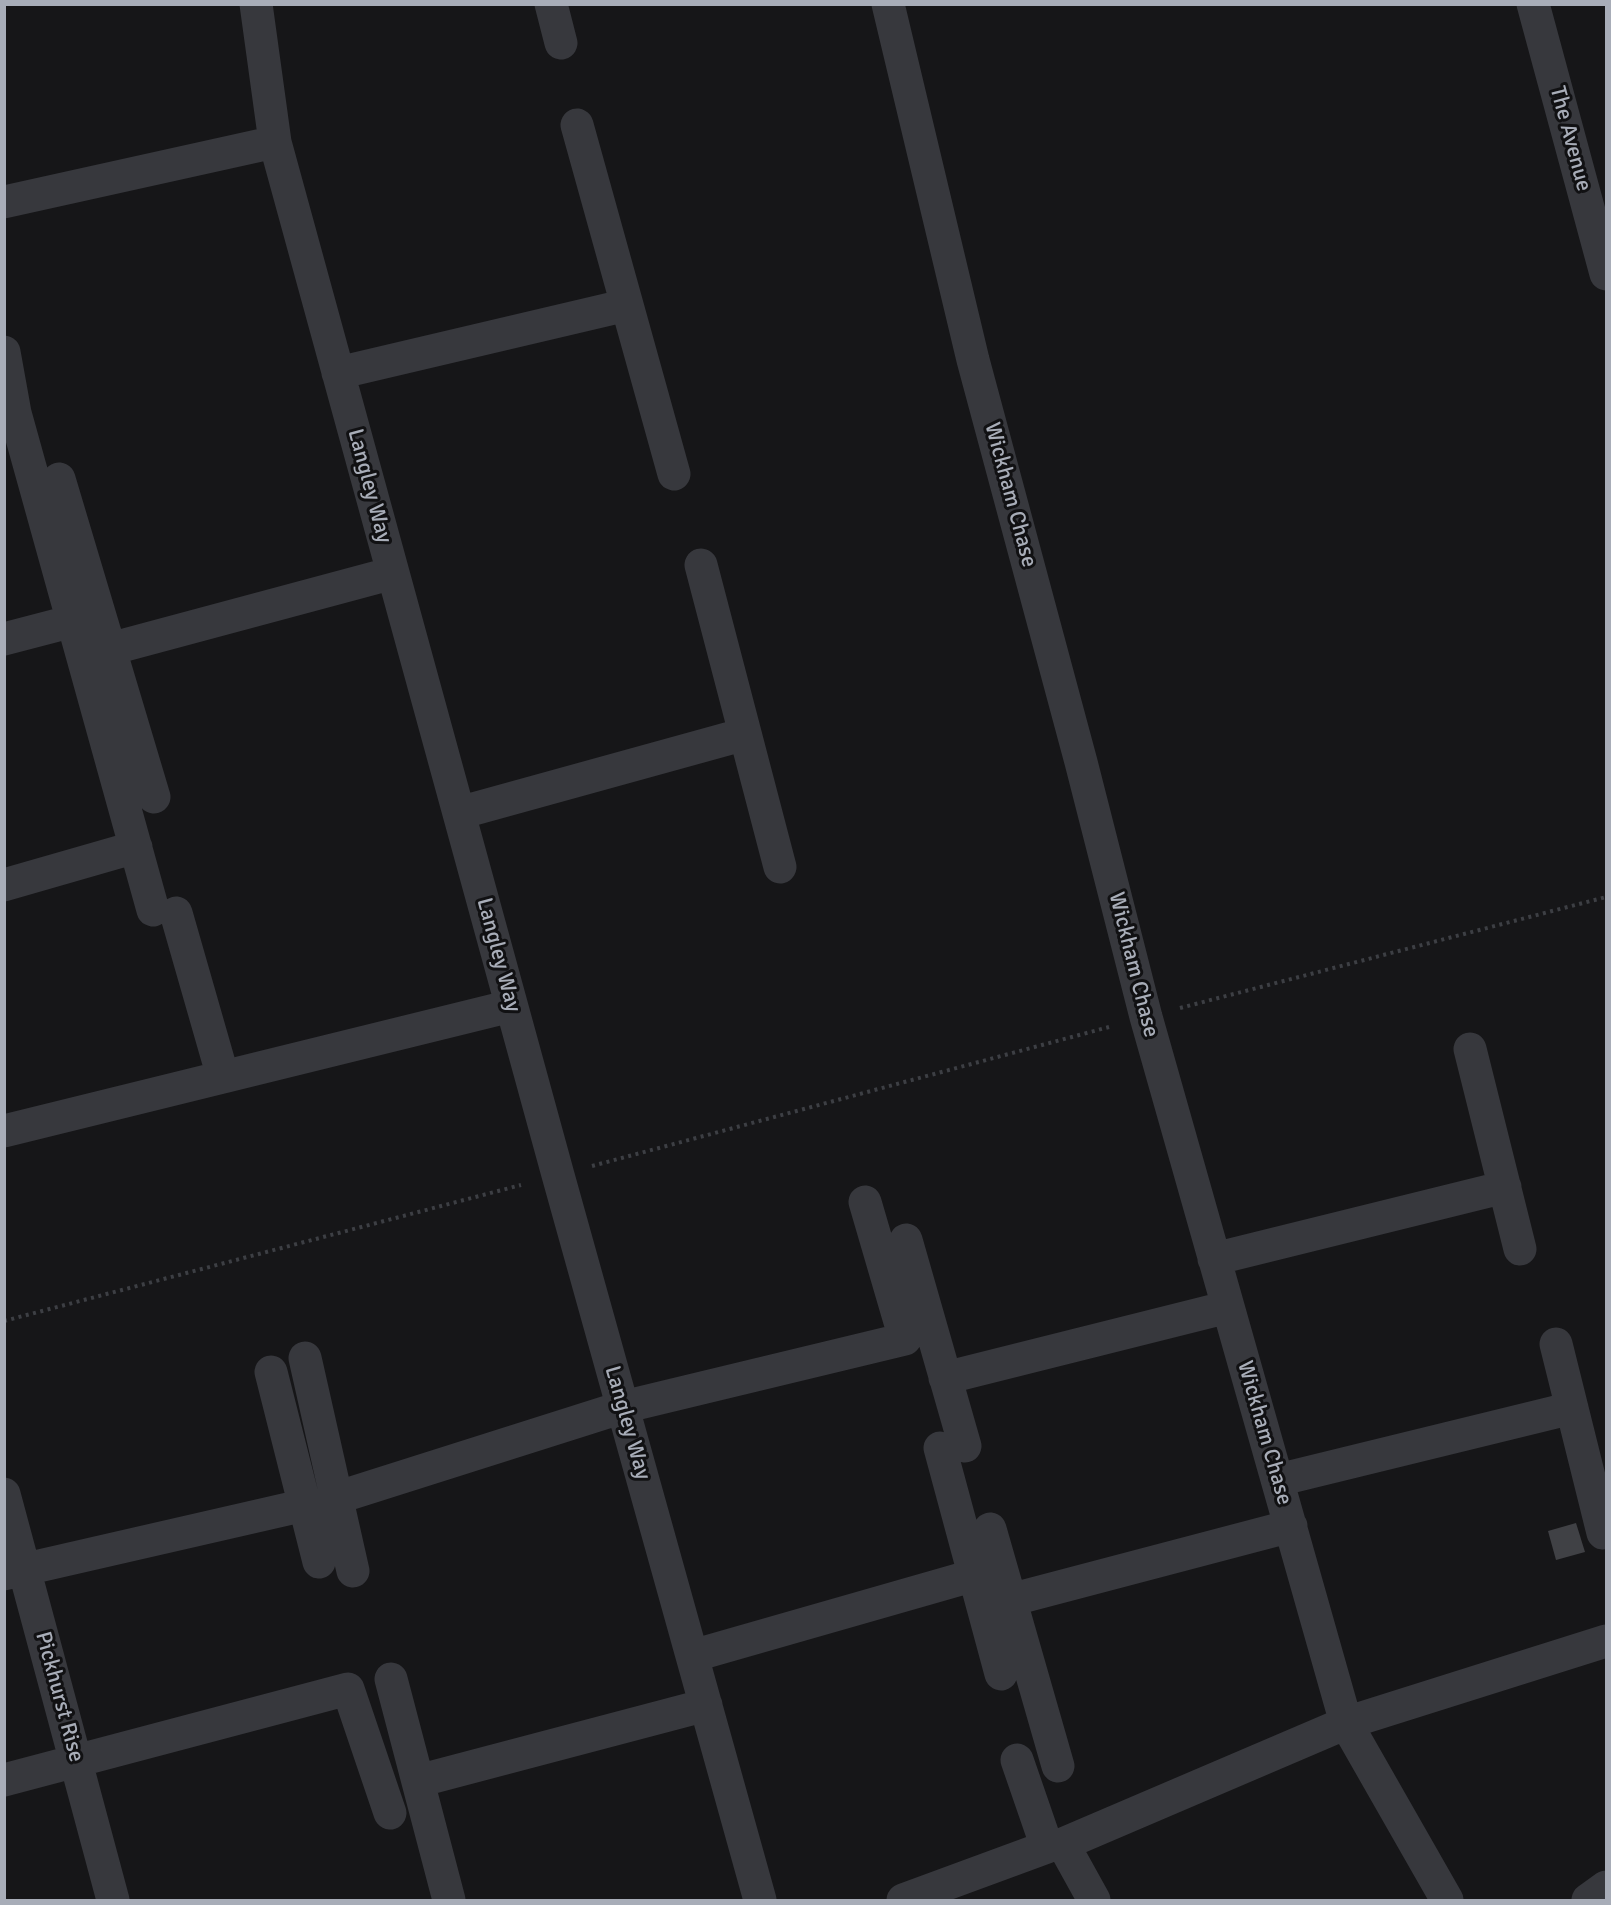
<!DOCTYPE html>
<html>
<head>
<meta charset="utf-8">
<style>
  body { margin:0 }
  #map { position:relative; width:1611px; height:1905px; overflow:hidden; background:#161618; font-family:Signika,sans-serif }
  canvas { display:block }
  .frame { position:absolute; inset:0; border:6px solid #a8adb8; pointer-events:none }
</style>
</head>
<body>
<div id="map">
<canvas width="1611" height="1905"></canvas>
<div class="frame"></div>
</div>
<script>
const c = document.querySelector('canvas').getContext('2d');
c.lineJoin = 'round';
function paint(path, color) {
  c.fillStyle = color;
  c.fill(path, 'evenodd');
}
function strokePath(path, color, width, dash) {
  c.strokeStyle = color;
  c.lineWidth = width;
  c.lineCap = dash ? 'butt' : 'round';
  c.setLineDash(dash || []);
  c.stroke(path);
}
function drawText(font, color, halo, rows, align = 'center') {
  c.font = font + ' Signika,sans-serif';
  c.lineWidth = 6;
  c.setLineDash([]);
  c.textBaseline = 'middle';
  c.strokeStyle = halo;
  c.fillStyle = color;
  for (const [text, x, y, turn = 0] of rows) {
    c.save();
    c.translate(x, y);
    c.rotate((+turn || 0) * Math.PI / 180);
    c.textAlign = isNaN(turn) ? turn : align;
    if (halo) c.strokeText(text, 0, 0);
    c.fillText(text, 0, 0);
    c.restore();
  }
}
paint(new Path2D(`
  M 1576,1523 L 1585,1552 L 1556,1560 L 1548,1531 Z`), '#404145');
strokePath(new Path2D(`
  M 1180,1008 L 1606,897
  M 592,1166 L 1109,1027
  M 4,1321 L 521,1185`), '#3d3f44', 4, [3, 4.5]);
strokePath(new Path2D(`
  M 256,4 L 275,142 L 558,1175 L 760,1900
  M 551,4 L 561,43
  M 888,4 L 973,360 L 1081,762 L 1146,1017 L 1346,1723 L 1447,1900
  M 1533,4 L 1606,274
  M 577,125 L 674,474
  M 4,202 L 275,142
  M 4,352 L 15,413 L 153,910
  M 338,373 L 627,305
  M 59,479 L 154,797
  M 701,565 L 780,867
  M 4,639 L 73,621
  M 110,649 L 393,573
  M 459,813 L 745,734
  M 4,885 L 136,847
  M 176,913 L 223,1077
  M 1470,1049 L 1520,1249
  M 4,1131 L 511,1006
  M 906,1240 L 965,1446
  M 1214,1259 L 1505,1187
  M 1556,1344 L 1603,1533
  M 305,1358 L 353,1571
  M 271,1372 L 319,1562
  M 945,1378 L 1228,1307
  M 940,1448 L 1001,1674
  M 1278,1480 L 1572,1408
  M 4,1494 L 113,1900
  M 336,1498 L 623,1407 L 905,1339 L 865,1202
  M 990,1529 L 1058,1766
  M 4,1574 L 305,1505
  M 1010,1600 L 1291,1526
  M 692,1656 L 975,1575
  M 391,1679 L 449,1900
  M 4,1780 L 348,1689 L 390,1813
  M 418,1781 L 706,1705
  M 903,1900 L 1047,1847 L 1017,1760
  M 1094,1900 L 1063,1844 L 1346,1723 L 1606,1641
  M 1588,1900 L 1606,1887`), '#37383d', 33);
drawText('22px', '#a8adb8', '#111113', [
  ["The Avenue",1570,139,75],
  ["Langley Way",369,486,75],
  ["Wickham Chase",1010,495,75],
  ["Langley Way",498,955,75],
  ["Wickham Chase",1133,965,76],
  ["Langley Way",627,1423,74],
  ["Wickham Chase",1264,1433,74],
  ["Pickhurst Rise",59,1697,75]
]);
</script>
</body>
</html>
